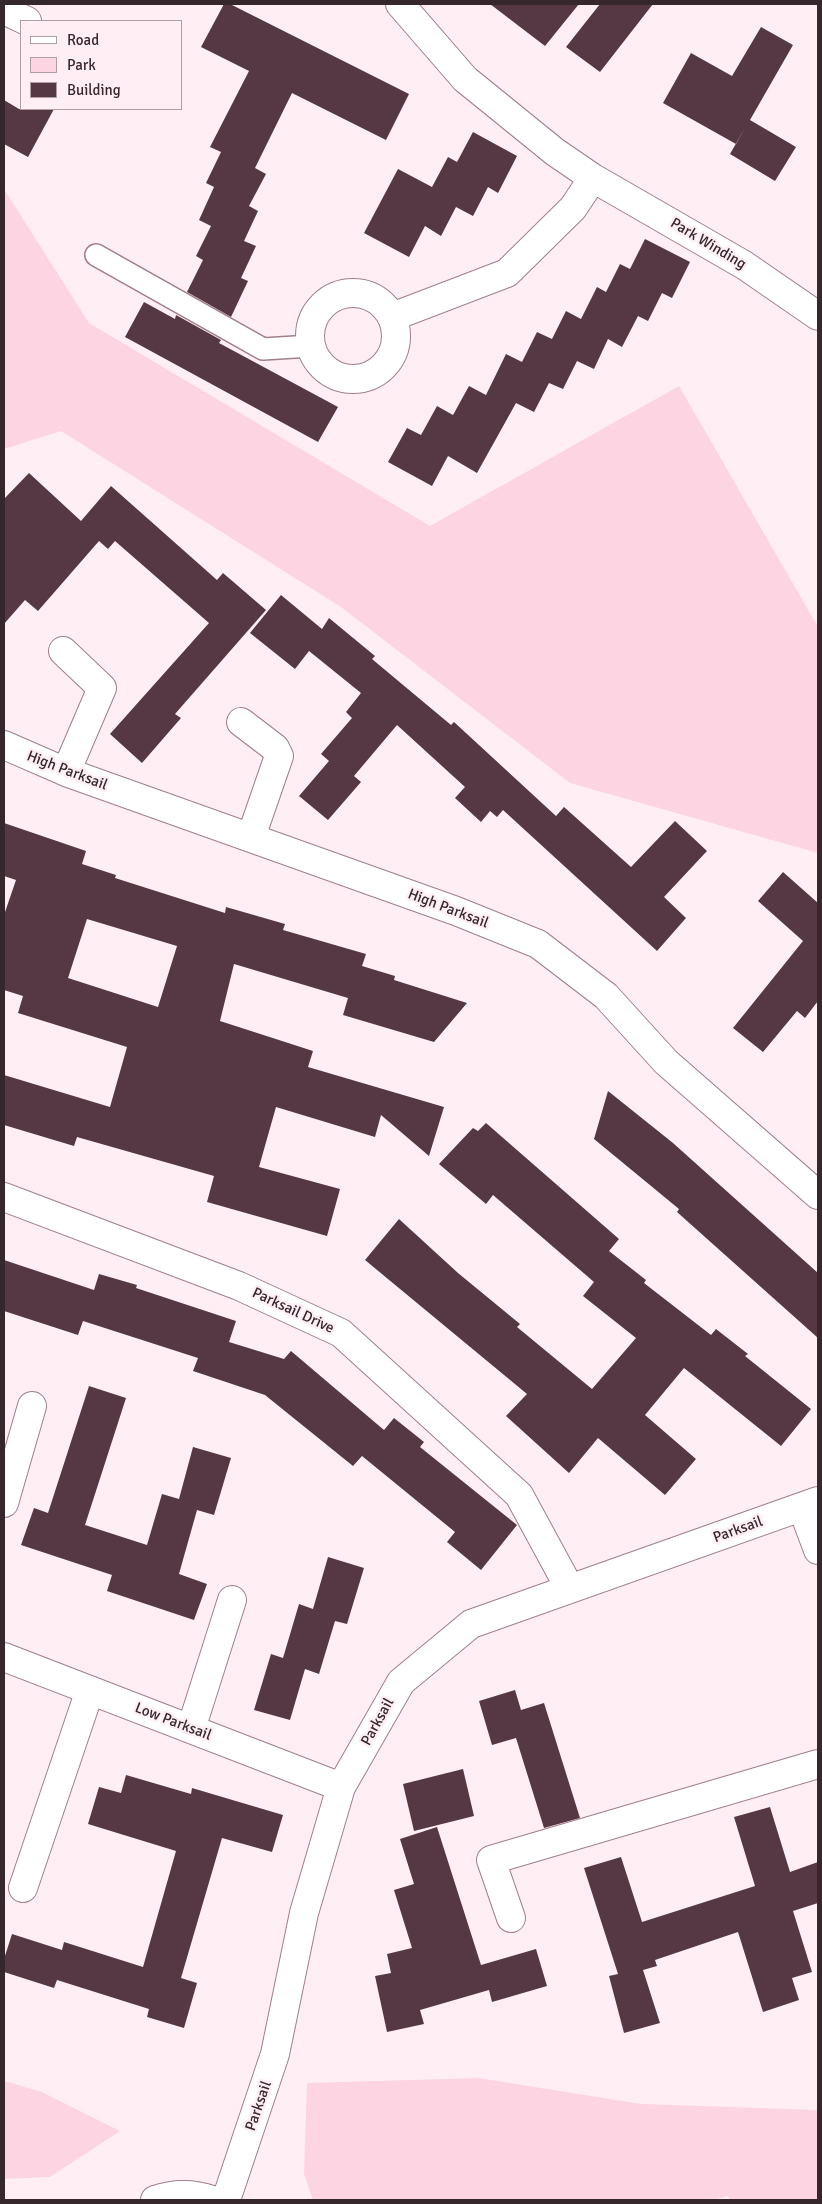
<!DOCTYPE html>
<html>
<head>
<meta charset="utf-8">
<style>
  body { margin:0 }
  #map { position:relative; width:822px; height:2204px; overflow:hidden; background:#ffeff5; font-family:Signika,sans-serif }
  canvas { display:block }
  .frame { position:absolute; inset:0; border:5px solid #35272c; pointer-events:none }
  .legend { position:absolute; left:20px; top:20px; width:162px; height:90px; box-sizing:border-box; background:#ffeff5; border:1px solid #ae9fa5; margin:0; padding:6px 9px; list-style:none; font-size:15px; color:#35272c }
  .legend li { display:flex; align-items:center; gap:10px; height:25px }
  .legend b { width:25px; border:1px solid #ae9fa5 }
</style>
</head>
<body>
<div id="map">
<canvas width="822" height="2204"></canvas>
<div class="frame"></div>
<ul class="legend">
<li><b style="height:6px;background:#fff"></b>Road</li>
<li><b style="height:14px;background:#fdd4e2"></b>Park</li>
<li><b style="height:14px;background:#553843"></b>Building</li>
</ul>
</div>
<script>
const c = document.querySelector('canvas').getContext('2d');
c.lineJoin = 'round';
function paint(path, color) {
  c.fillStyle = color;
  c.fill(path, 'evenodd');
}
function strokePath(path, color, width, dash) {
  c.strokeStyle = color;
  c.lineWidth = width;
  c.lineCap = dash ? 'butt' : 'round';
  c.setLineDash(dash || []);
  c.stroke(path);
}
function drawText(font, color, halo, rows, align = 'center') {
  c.font = font + ' Signika,sans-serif';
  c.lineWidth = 5;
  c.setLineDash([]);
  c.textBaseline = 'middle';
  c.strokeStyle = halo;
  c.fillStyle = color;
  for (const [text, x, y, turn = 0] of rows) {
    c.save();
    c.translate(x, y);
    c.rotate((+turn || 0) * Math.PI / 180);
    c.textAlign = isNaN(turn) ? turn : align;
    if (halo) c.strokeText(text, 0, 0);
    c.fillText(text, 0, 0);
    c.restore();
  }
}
paint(new Path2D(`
  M 4,189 L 89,323 L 430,526 L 679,386 L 818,627 L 818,853 L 570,783 L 341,607 L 61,431 L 4,449 Z
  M 478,2078 L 641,2104 L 818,2110 L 818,2200 L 730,2200 L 728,2196 L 713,2200 L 313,2200 L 304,2174 L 307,2083 Z
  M 4,2081 L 42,2092 L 120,2131 L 50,2177 L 4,2179 Z`), '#fdd4e2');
paint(new Path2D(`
  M 224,4 L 230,4 L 409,94 L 386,140 L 292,93 L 255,168 L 266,174 L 249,206 L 258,211 L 244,241 L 256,246 L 241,278 L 248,281 L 231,317 L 187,292 L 203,260 L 196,256 L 211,226 L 199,220 L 214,187 L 206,183 L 221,152 L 210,147 L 249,71 L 201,47 Z
  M 490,4 L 579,4 L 545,46 Z
  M 600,4 L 653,4 L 600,72 L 566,47 Z
  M 761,27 L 793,45 L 750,120 L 796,147 L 775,181 L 730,154 L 746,126 L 736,144 L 663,103 L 691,53 L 732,76 Z
  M 4,100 L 19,109 L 54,109 L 28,157 L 4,144 Z
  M 473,132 L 517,156 L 498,193 L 488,187 L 473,216 L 456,207 L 441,236 L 425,226 L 409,257 L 364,233 L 398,169 L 432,187 L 448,157 L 457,162 Z
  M 645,239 L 690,262 L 672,298 L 662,293 L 648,321 L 638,316 L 622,347 L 608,339 L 594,369 L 577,361 L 563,389 L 549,383 L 534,412 L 516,403 L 477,473 L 448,456 L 432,486 L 388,462 L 407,428 L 421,435 L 437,406 L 453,415 L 469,386 L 486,395 L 506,354 L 522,362 L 537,332 L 552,339 L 566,311 L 581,319 L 597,287 L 606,292 L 620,264 L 630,269 Z
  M 144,302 L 175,319 L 176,315 L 221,340 L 219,343 L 338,407 L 318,442 L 125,337 Z
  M 29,473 L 81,521 L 111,486 L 217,580 L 223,573 L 266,610 L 175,714 L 181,718 L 142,763 L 110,734 L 209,623 L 115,541 L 108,549 L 99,541 L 38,611 L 25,600 L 4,624 L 4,499 Z
  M 281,595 L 322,629 L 329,618 L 375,656 L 372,659 L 451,725 L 454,722 L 556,816 L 564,807 L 631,867 L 675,821 L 707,851 L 664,897 L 686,918 L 657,951 L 503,810 L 497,817 L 490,811 L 481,822 L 455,798 L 465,787 L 397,725 L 354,776 L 361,782 L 328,820 L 299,796 L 329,761 L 321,754 L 352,718 L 346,712 L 361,693 L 309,651 L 295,669 L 250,633 Z
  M 4,823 L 86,851 L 82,864 L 116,875 L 115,878 L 225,913 L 226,907 L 285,924 L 283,930 L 366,954 L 362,966 L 395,976 L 394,980 L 467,1003 L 434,1042 L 343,1015 L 348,998 L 234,964 L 220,1021 L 313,1051 L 308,1067 L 444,1107 L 429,1156 L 381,1115 L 375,1137 L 276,1107 L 259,1167 L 340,1189 L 327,1236 L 207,1202 L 214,1176 L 77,1137 L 74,1146 L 4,1125 L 4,1075 L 110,1107 L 127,1047 L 18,1013 L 23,996 L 4,990 L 4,915 L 16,880 L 4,876 ZM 87,919 L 177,946 L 158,1007 L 68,978 Z
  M 783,872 L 818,903 L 818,1001 L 805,1018 L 797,1011 L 763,1052 L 733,1028 L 803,941 L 758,901 Z
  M 608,1091 L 673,1143 L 818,1273 L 818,1338 L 677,1212 L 679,1209 L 594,1139 Z
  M 486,1123 L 619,1239 L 609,1251 L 646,1280 L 644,1283 L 711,1335 L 716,1329 L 748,1354 L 745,1356 L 811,1409 L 781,1446 L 684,1368 L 645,1415 L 696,1459 L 665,1495 L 598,1438 L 569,1473 L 506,1416 L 527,1394 L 365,1260 L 399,1219 L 458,1273 L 520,1324 L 517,1327 L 592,1389 L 636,1338 L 583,1296 L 594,1282 L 493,1195 L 486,1204 L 439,1164 L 473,1128 L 478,1131 Z
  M 4,1260 L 94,1290 L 99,1274 L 137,1285 L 136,1288 L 236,1321 L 229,1342 L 284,1359 L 291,1351 L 384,1430 L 394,1418 L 424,1442 L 420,1447 L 517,1525 L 481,1570 L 447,1542 L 455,1532 L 362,1456 L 353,1466 L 265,1395 L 193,1371 L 198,1358 L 83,1321 L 78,1335 L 4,1311 Z
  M 89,1386 L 126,1398 L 85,1525 L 147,1545 L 162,1494 L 179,1499 L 193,1447 L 231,1458 L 214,1515 L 197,1510 L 179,1574 L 207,1584 L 194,1620 L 107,1591 L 112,1575 L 21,1545 L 34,1508 L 48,1513 Z
  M 328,1557 L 364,1568 L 347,1624 L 335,1621 L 319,1674 L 305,1669 L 290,1720 L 254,1710 L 271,1654 L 283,1658 L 299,1604 L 313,1609 Z
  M 515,1690 L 521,1710 L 544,1703 L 580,1818 L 544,1828 L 516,1738 L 492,1745 L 479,1701 Z
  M 463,1769 L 474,1816 L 414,1831 L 403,1784 Z
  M 126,1775 L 191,1794 L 192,1788 L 283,1815 L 272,1852 L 222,1838 L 181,1978 L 197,1983 L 184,2028 L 147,2017 L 149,2009 L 57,1980 L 54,1988 L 4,1972 L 4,1959 L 12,1934 L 62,1950 L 64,1942 L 143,1967 L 176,1851 L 88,1824 L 99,1787 L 121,1793 Z
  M 770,1807 L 790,1872 L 818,1862 L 818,1903 L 793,1911 L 812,1972 L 792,1978 L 799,2000 L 763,2012 L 738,1932 L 655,1960 L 657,1966 L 643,1970 L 660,2023 L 624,2033 L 609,1976 L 618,1974 L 584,1868 L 621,1857 L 642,1922 L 755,1886 L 734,1817 Z
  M 437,1827 L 481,1965 L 536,1949 L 547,1986 L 492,2002 L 489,1990 L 420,2010 L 424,2024 L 387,2032 L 375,1976 L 391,1973 L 387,1954 L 412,1948 L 394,1890 L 414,1884 L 400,1839 Z`), '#553843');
const lane = new Path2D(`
  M 96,255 L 263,349 L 311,346`);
const street = new Path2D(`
  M 400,4 L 465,79 L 555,152 L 593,178 L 744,265 L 818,316
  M 4,10 L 27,21
  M310 336a43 43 0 1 1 86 0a43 43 0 1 1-86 0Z
  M 392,317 L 507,273 L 573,208 L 593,178
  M 63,651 L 102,688 L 66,772
  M 241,722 L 275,748 L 279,756 L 251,837
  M 4,745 L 66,772 L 456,911 L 538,944 L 606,996 L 666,1062 L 818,1195
  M 4,1197 L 239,1286 L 341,1333 L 519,1495 L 570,1589
  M 4,1503 L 32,1406
  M 802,1507 L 818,1550
  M 4,1657 L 341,1787
  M 191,1729 L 232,1600
  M 23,1888 L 90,1690
  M 511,1918 L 491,1860 L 818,1764
  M 226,2200 L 275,2054 L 304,1913 L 341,1787 L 401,1682 L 471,1624 L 818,1501`);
const secondary = new Path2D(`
  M 155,2200 C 175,2193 192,2193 212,2200`);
strokePath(lane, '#a07e8a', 24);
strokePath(street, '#a07e8a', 30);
strokePath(secondary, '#a07e8a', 30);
strokePath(lane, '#fff', 21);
strokePath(street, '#fff', 28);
strokePath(secondary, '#fff', 28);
drawText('15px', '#35272c', '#ffeff5', [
  ["Park Winding",708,244,31],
  ["High Parksail",67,771,21],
  ["High Parksail",448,909,21],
  ["Parksail Drive",293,1311,25],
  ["Parksail",738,1530,-20],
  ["Low Parksail",173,1722,21],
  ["Parksail",378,1722,-61],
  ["Parksail",259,2106,-71]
]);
</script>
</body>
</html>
